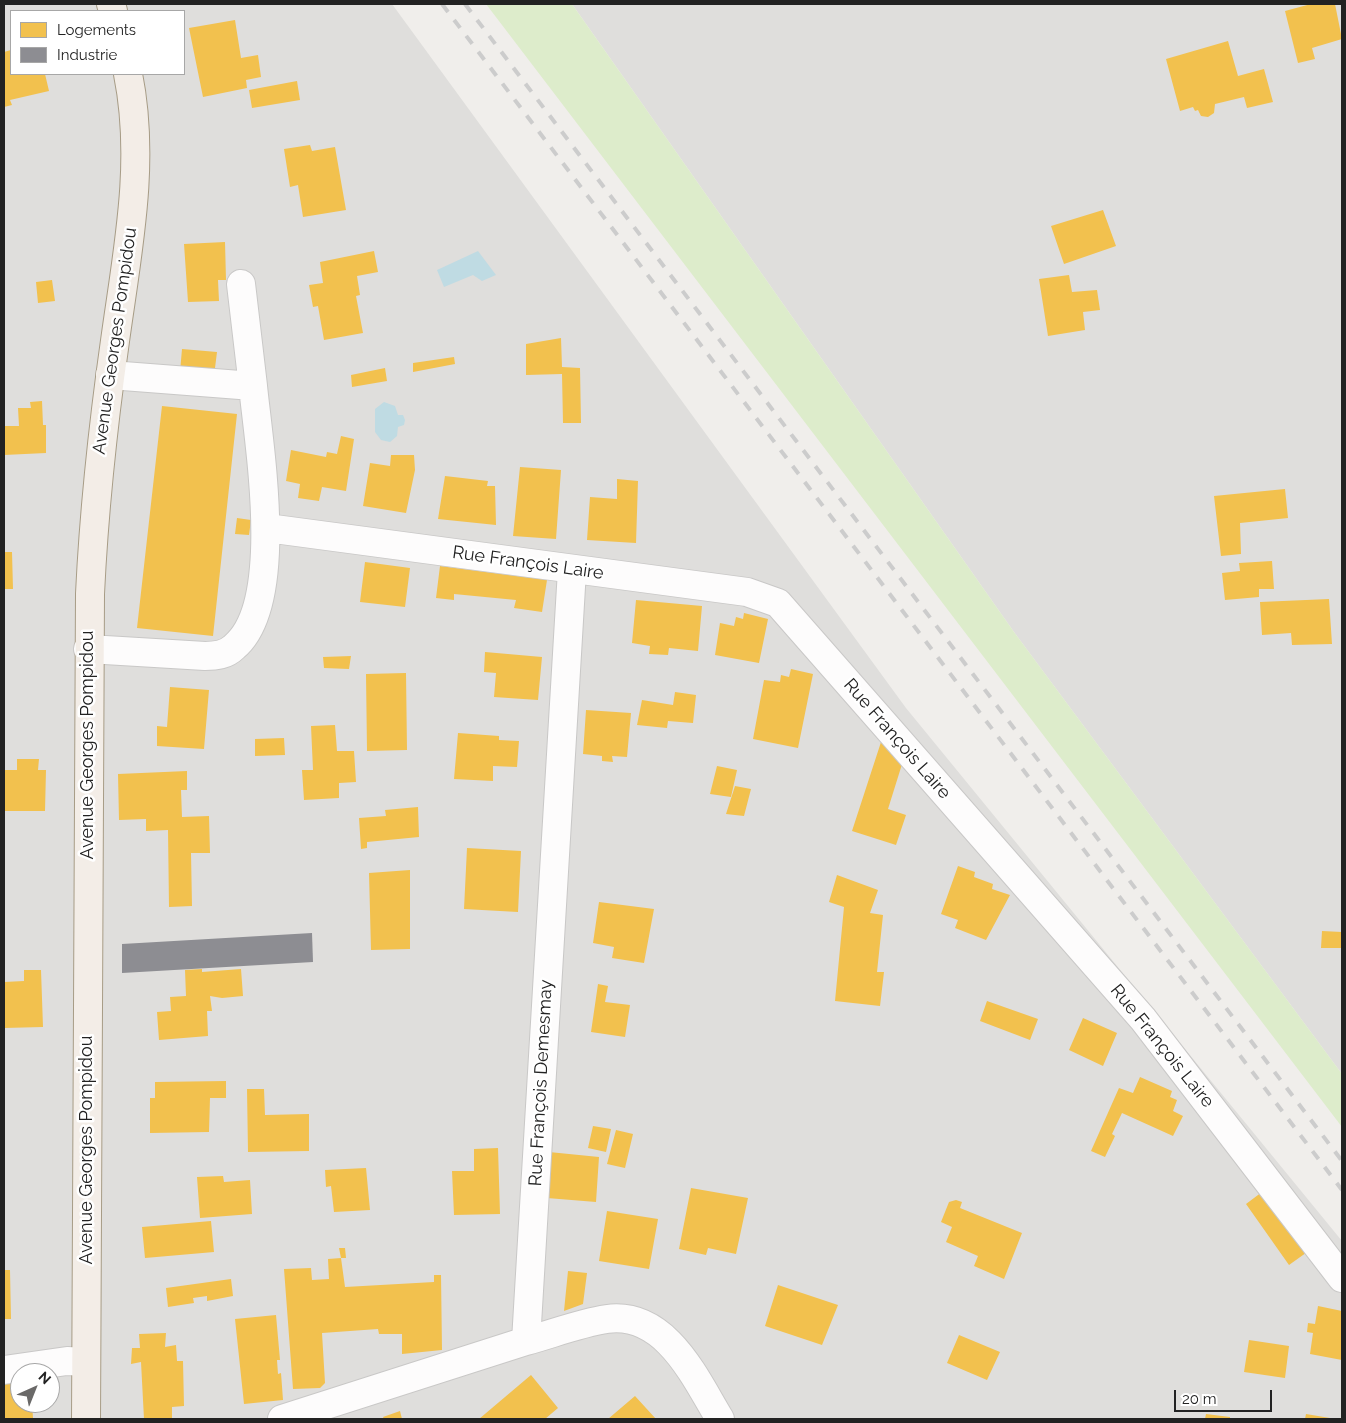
<!DOCTYPE html>
<html>
<head>
<meta charset="utf-8">
<style>
  body { margin:0 }
  #map { position:relative; width:1346px; height:1423px; overflow:hidden; background:#f0eeeb; font-family:Raleway,sans-serif }
  canvas { display:block }
  .frame { position:absolute; inset:0; border:5px solid #222; pointer-events:none }
  .legend { position:absolute; left:10px; top:10px; width:175px; height:65px; box-sizing:border-box; background:#fff; border:1px solid #a7a7a7; margin:0; padding:6px 9px; list-style:none; font-size:15px; color:#222 }
  .legend li { display:flex; align-items:center; gap:10px; height:25px }
  .legend b { width:25px; border:1px solid #a7a7a7 }
  .north { position:absolute; left:10px; top:1363px; width:50px; height:50px; box-sizing:border-box; background:#fff; border:1px solid #a7a7a7; border-radius:50%; rotate:44deg; font-size:14px; font-weight:700; line-height:20px; text-align:center; color:#222 }
  .north::after { content:''; display:block; margin:auto; width:18px; height:22px; background:#6a6968; clip-path:polygon(50% 0,100% 100%,50% 72%,0 100%) }
  .scale { position:absolute; left:1174px; top:1390px; width:98px; height:22px; box-sizing:border-box; border:2px solid #222; border-top:0; padding-left:6px; font-size:15px; line-height:18px; white-space:nowrap; color:#222; -webkit-text-stroke:4px #fff; paint-order:stroke }
</style>
</head>
<body>
<div id="map">
<canvas width="1346" height="1423"></canvas>
<div class="frame"></div>
<ul class="legend">
<li><b style="height:14px;background:#f2c14e"></b>Logements</li>
<li><b style="height:14px;background:#8d8d92"></b>Industrie</li>
</ul>
<div class="north">N</div>
<div class="scale">20 m</div>
</div>
<script>
const c = document.querySelector('canvas').getContext('2d');
c.lineJoin = 'round';
function paint(path, color) {
  c.fillStyle = color;
  c.fill(path, 'evenodd');
}
function strokePath(path, color, width, dash) {
  c.strokeStyle = color;
  c.lineWidth = width;
  c.lineCap = dash ? 'butt' : 'round';
  c.setLineDash(dash || []);
  c.stroke(path);
}
function drawText(font, color, halo, rows, align = 'center') {
  c.font = font + ' Raleway,sans-serif';
  c.lineWidth = 5;
  c.setLineDash([]);
  c.textBaseline = 'middle';
  c.strokeStyle = halo;
  c.fillStyle = color;
  for (const [text, x, y, turn = 0] of rows) {
    c.save();
    c.translate(x, y);
    c.rotate((+turn || 0) * Math.PI / 180);
    c.textAlign = isNaN(turn) ? turn : align;
    if (halo) c.strokeText(text, 0, 0);
    c.fillText(text, 0, 0);
    c.restore();
  }
}
paint(new Path2D(`
  M 4,4 L 392,4 L 906,708 L 1342,1241 L 1342,1419 L 4,1419 ZM 11,11 L 184,11 L 184,74 L 11,74 ZM 20,1373 L 50,1373 L 50,1403 L 20,1403 Z
  M 572,4 L 1342,4 L 1342,1074 L 1014,632 Z`), '#dfdedc');
paint(new Path2D(`
  M 486,4 L 572,4 L 1014,632 L 1342,1074 L 1342,1127 Z`), '#ddeccb');
paint(new Path2D(`
  M 478,251 L 496,275 L 482,281 L 473,275 L 444,287 L 437,270 Z
  M 384,402 L 395,406 L 398,415 L 403,415 L 405,420 L 404,425 L 398,427 L 397,436 L 390,442 L 381,440 L 375,432 L 375,409 Z`), '#bfdbe3');
paint(new Path2D(`
  M 1311,4 L 1335,4 L 1342,39 L 1312,48 L 1315,59 L 1298,63 L 1285,11 Z
  M 235,20 L 241,58 L 258,55 L 261,77 L 246,80 L 247,88 L 203,97 L 189,28 Z
  M 1228,41 L 1238,76 L 1264,69 L 1273,102 L 1247,108 L 1244,97 L 1215,104 L 1214,113 L 1208,117 L 1201,116 L 1198,110 L 1195,111 L 1193,107 L 1180,111 L 1166,59 Z
  M 11,50 L 11,74 L 45,74 L 49,91 L 10,100 L 12,105 L 4,107 L 4,52 Z
  M 297,81 L 300,100 L 252,108 L 249,90 Z
  M 310,145 L 312,151 L 335,147 L 346,210 L 303,217 L 298,185 L 290,187 L 284,149 Z
  M 1103,210 L 1116,246 L 1064,264 L 1051,226 Z
  M 225,242 L 226,280 L 218,280 L 219,301 L 188,302 L 184,244 Z
  M 374,251 L 378,272 L 357,276 L 360,295 L 356,296 L 363,333 L 324,340 L 318,306 L 313,307 L 309,285 L 323,283 L 320,262 Z
  M 1069,275 L 1072,292 L 1097,290 L 1100,310 L 1083,312 L 1085,330 L 1048,336 L 1039,279 Z
  M 52,280 L 55,301 L 38,303 L 36,282 Z
  M 561,338 L 562,367 L 580,368 L 581,423 L 563,423 L 562,374 L 526,375 L 526,344 Z
  M 182,349 L 217,352 L 214,376 L 180,372 Z
  M 454,357 L 455,364 L 413,372 L 413,363 Z
  M 385,368 L 387,381 L 352,387 L 351,375 Z
  M 42,401 L 43,425 L 46,425 L 46,453 L 4,455 L 4,426 L 19,426 L 18,408 L 31,408 L 30,402 Z
  M 162,406 L 237,414 L 213,636 L 137,628 Z
  M 341,436 L 354,439 L 346,491 L 322,487 L 319,501 L 298,498 L 300,484 L 286,481 L 291,450 L 326,457 L 327,452 L 337,454 Z
  M 391,455 L 414,455 L 415,470 L 406,513 L 363,506 L 370,463 L 390,466 Z
  M 520,467 L 561,470 L 556,539 L 513,536 Z
  M 445,476 L 488,481 L 487,486 L 495,486 L 496,525 L 438,519 Z
  M 617,479 L 638,481 L 636,543 L 587,540 L 590,497 L 617,499 Z
  M 1285,489 L 1288,518 L 1240,523 L 1241,554 L 1221,556 L 1214,496 Z
  M 237,518 L 251,520 L 249,535 L 235,534 Z
  M 4,552 L 12,552 L 13,589 L 4,589 Z
  M 1272,561 L 1274,589 L 1259,589 L 1259,597 L 1225,600 L 1222,573 L 1240,571 L 1239,563 Z
  M 365,562 L 410,568 L 405,607 L 360,602 Z
  M 440,566 L 547,580 L 542,612 L 514,608 L 516,600 L 454,594 L 454,600 L 436,598 Z
  M 1329,599 L 1332,644 L 1292,645 L 1291,633 L 1262,635 L 1260,602 Z
  M 636,600 L 702,606 L 698,651 L 669,648 L 668,655 L 649,654 L 650,646 L 632,643 Z
  M 744,613 L 768,619 L 759,663 L 715,655 L 720,623 L 734,626 L 736,617 L 743,619 Z
  M 485,652 L 542,657 L 538,700 L 494,697 L 496,673 L 484,672 Z
  M 351,656 L 349,669 L 324,668 L 323,657 Z
  M 791,669 L 813,674 L 798,748 L 753,739 L 764,680 L 780,682 L 781,675 L 789,677 Z
  M 406,673 L 407,750 L 367,751 L 366,674 Z
  M 170,687 L 209,690 L 204,749 L 157,746 L 157,726 L 167,727 Z
  M 675,692 L 696,695 L 693,723 L 668,721 L 667,728 L 637,725 L 642,700 L 673,705 Z
  M 586,710 L 631,713 L 627,757 L 612,756 L 613,762 L 602,761 L 602,756 L 583,754 Z
  M 335,725 L 337,751 L 354,751 L 356,782 L 339,783 L 339,798 L 304,800 L 302,770 L 313,770 L 311,726 Z
  M 458,733 L 499,736 L 499,740 L 519,741 L 517,767 L 493,766 L 493,781 L 454,779 Z
  M 284,738 L 285,755 L 255,756 L 255,739 Z
  M 882,739 L 903,761 L 888,809 L 906,815 L 896,845 L 852,831 Z
  M 17,759 L 39,759 L 38,770 L 46,770 L 45,811 L 4,811 L 4,770 L 17,770 Z
  M 717,766 L 737,770 L 731,797 L 710,794 Z
  M 187,771 L 187,790 L 181,790 L 182,817 L 209,816 L 210,853 L 191,853 L 192,906 L 169,907 L 168,830 L 146,831 L 146,819 L 119,820 L 118,774 Z
  M 735,786 L 751,789 L 744,816 L 726,814 Z
  M 418,807 L 419,837 L 367,842 L 367,848 L 361,849 L 359,818 L 386,816 L 385,810 Z
  M 467,848 L 521,851 L 518,912 L 464,909 Z
  M 958,866 L 975,872 L 974,877 L 993,884 L 992,889 L 1010,895 L 986,940 L 955,928 L 958,920 L 941,914 Z
  M 410,870 L 410,949 L 371,950 L 369,873 Z
  M 837,875 L 878,890 L 870,913 L 883,915 L 877,972 L 884,972 L 880,1006 L 835,1001 L 844,907 L 829,902 Z
  M 599,902 L 654,909 L 644,963 L 612,958 L 614,947 L 593,943 Z
  M 1322,931 L 1342,932 L 1342,948 L 1321,948 Z
  M 202,969 L 202,972 L 241,969 L 243,996 L 222,998 L 210,996 L 212,1011 L 207,1011 L 208,1036 L 159,1040 L 157,1012 L 171,1011 L 170,997 L 186,996 L 185,970 Z
  M 24,970 L 41,970 L 43,1027 L 4,1028 L 4,982 L 24,981 Z
  M 598,984 L 608,986 L 605,1002 L 630,1005 L 625,1037 L 591,1032 Z
  M 987,1001 L 1038,1019 L 1030,1040 L 980,1021 Z
  M 1083,1018 L 1117,1033 L 1103,1066 L 1069,1050 Z
  M 1140,1077 L 1172,1091 L 1170,1097 L 1177,1100 L 1173,1111 L 1183,1116 L 1173,1136 L 1122,1113 L 1112,1134 L 1115,1136 L 1105,1157 L 1091,1151 L 1119,1088 L 1133,1093 Z
  M 226,1081 L 226,1098 L 210,1098 L 209,1132 L 150,1133 L 150,1098 L 155,1098 L 155,1082 Z
  M 247,1089 L 264,1089 L 265,1115 L 309,1114 L 309,1151 L 248,1152 Z
  M 593,1126 L 611,1129 L 606,1152 L 588,1148 Z
  M 616,1130 L 633,1134 L 625,1168 L 607,1164 Z
  M 498,1148 L 500,1214 L 454,1215 L 452,1171 L 474,1171 L 474,1149 Z
  M 549,1152 L 599,1157 L 596,1202 L 547,1198 Z
  M 366,1168 L 370,1210 L 334,1212 L 331,1186 L 326,1187 L 325,1170 Z
  M 223,1176 L 224,1182 L 250,1180 L 252,1214 L 200,1218 L 197,1177 Z
  M 691,1188 L 748,1198 L 736,1254 L 708,1248 L 706,1255 L 679,1249 Z
  M 1266,1189 L 1310,1250 L 1289,1265 L 1246,1204 Z
  M 956,1200 L 962,1202 L 960,1208 L 1022,1233 L 1004,1279 L 974,1266 L 978,1256 L 946,1242 L 952,1227 L 941,1222 L 949,1202 Z
  M 607,1211 L 658,1219 L 649,1269 L 599,1261 Z
  M 211,1221 L 214,1252 L 145,1258 L 142,1227 Z
  M 339,1248 L 345,1248 L 346,1258 L 341,1258 Z
  M 341,1258 L 345,1287 L 434,1282 L 434,1275 L 441,1275 L 442,1350 L 402,1354 L 402,1334 L 379,1334 L 378,1329 L 322,1333 L 325,1383 L 320,1388 L 293,1389 L 284,1269 L 311,1268 L 312,1280 L 329,1279 L 328,1259 Z
  M 4,1270 L 10,1270 L 11,1319 L 4,1319 Z
  M 568,1271 L 587,1273 L 583,1304 L 564,1311 Z
  M 231,1279 L 233,1296 L 207,1301 L 207,1296 L 193,1298 L 194,1303 L 168,1307 L 166,1288 Z
  M 778,1285 L 838,1305 L 822,1345 L 765,1326 Z
  M 1318,1306 L 1342,1311 L 1342,1360 L 1310,1354 L 1313,1333 L 1307,1332 L 1308,1323 L 1315,1324 Z
  M 276,1315 L 280,1360 L 277,1360 L 278,1374 L 281,1373 L 283,1400 L 244,1404 L 235,1319 Z
  M 166,1333 L 165,1347 L 176,1345 L 177,1361 L 183,1361 L 184,1406 L 172,1407 L 172,1419 L 144,1419 L 141,1362 L 131,1364 L 132,1348 L 140,1348 L 139,1334 Z
  M 959,1335 L 1000,1352 L 987,1380 L 947,1363 Z
  M 1249,1340 L 1289,1346 L 1285,1378 L 1244,1372 Z
  M 531,1375 L 558,1408 L 545,1419 L 479,1419 Z
  M 20,1383 L 20,1403 L 32,1403 L 33,1418 L 4,1419 L 4,1384 Z
  M 635,1396 L 656,1419 L 608,1419 Z
  M 400,1411 L 402,1419 L 384,1419 L 383,1417 Z
  M 1206,1414 L 1230,1417 L 1230,1419 L 1205,1419 Z
  M 1306,1414 L 1330,1418 L 1330,1419 L 1305,1419 Z`), '#f2c14e');
paint(new Path2D(`
  M 312,933 L 313,962 L 122,973 L 122,944 Z`), '#8d8d92');
const minor = new Path2D(`
  M 241,284 L 253,386
  M 267,528 L 747,592 L 778,603 L 1143,1019 L 1342,1278
  M 88,649 L 205,656 C 216,656 226,655 234,647 C 286,604 259,447 253,386 L 110,375
  M 526,1341 C 552,1334 580,1323 607,1319 C 666,1311 695,1378 720,1419
  M 4,1370 L 67,1361 L 86,1362
  M 282,1419 L 526,1341 L 572,570`);
const major = new Path2D(`
  M 111,4 L 113,11
  M 86,1419 L 90,594 C 94,509 103,426 115,341 C 127,253 146,163 128,74`);
strokePath(minor, '#c9c8c7', 30);
strokePath(major, '#a79c86', 30);
strokePath(minor, '#fdfcfc', 28);
strokePath(major, '#f3ede7', 28);
strokePath(new Path2D(`
  M 442,4 L 1342,1190
  M 465,4 L 1342,1161`), '#ccc', 4, [10, 10]);
drawText('18px', '#222', '#fff', [
  ["Avenue Georges Pompidou",115,341,-82],
  ["Rue François Laire",528,563,8],
  ["Rue François Laire",897,739,49],
  ["Avenue Georges Pompidou",88,745,-90],
  ["Rue François Laire",1162,1046,51],
  ["Rue François Demesmay",541,1083,-87],
  ["Avenue Georges Pompidou",87,1150,-90]
]);
</script>
</body>
</html>
